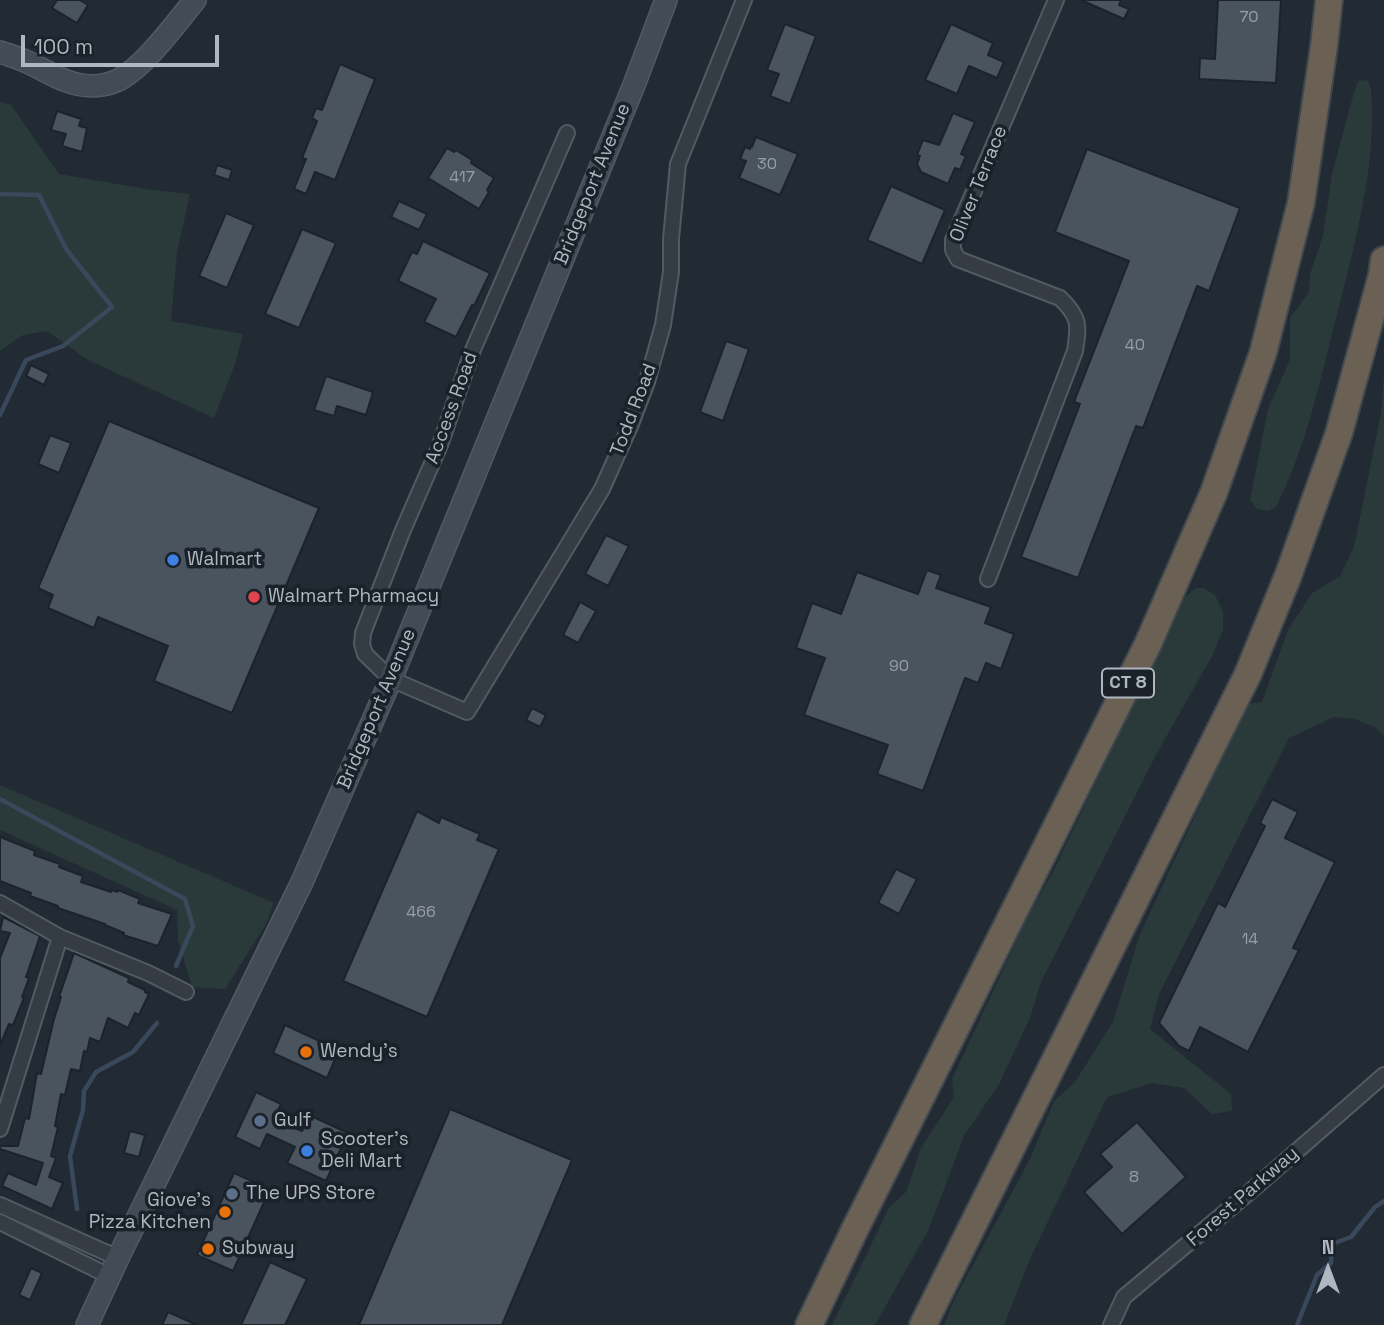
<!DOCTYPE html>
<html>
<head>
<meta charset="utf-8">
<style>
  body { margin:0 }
  #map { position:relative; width:1384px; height:1325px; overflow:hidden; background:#222a34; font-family:"Space Grotesk",sans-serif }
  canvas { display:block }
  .north { position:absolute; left:1293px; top:1234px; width:70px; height:70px; -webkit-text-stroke:5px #1a2129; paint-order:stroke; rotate:0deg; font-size:19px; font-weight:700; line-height:28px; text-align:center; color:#afb7c1 }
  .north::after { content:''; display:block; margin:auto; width:24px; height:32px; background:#afb7c1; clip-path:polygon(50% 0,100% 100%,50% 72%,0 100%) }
  .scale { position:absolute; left:21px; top:35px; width:198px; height:32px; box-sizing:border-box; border:4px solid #afb7c1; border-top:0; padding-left:9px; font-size:21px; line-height:24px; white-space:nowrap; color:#afb7c1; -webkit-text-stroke:5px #1a2129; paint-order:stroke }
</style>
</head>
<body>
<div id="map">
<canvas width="1384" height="1325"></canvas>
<div class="north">N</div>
<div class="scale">100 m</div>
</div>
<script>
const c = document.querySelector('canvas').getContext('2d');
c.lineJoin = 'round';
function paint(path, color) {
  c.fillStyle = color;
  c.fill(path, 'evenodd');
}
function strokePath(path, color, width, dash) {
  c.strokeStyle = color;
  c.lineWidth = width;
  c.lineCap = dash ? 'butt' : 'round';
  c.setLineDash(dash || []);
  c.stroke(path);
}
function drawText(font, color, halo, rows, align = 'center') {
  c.font = font + ' "Space Grotesk",sans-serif';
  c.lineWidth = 7;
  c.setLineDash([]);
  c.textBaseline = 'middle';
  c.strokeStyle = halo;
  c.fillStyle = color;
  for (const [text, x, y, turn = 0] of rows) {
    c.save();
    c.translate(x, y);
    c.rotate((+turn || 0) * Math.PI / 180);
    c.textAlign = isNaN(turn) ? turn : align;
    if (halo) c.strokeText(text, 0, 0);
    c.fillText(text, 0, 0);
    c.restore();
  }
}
paint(new Path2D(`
  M 1363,80 L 1368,81 L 1371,89 C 1378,165 1352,256 1333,330 C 1318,390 1304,452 1276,507 L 1268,511 L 1257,509 L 1250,500 L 1268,409 L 1290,360 L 1290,318 L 1309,292 L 1310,274 L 1323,236 L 1332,174 L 1353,96 L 1358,81 Z
  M 0,102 L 11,105 L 59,174 L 152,190 L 190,194 L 177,252 L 171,321 L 243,334 L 235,364 L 214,418 L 88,360 L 47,331 L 23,335 L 0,351 Z
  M 1384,376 L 1384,736 L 1375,727 L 1355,719 L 1334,717 L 1289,738 L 1159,994 L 1150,1029 L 1231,1094 L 1232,1111 L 1212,1114 L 1184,1088 L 1152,1083 L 1107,1097 L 1030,1259 L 1004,1325 L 944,1325 L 954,1300 L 1030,1159 L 1054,1101 L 1075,1082 L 1113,1022 L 1140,934 L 1247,704 L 1262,702 L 1288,630 L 1312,593 L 1340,576 L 1354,547 L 1381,413 Z
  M 1195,588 L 1204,588 L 1215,595 L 1223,611 L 1223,630 L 1212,656 L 1156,755 L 1041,982 L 1030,1018 L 999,1084 L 964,1136 L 929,1229 L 875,1325 L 832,1325 L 889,1208 L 906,1192 L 921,1148 L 954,1097 L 952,1079 L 1029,914 L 1054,870 L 1183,599 Z
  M 0,785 L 274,903 L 266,924 L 225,989 L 192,987 L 178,940 L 177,910 L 0,830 Z`), '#2a3a3a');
strokePath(new Path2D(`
  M 0,194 L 39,195 L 66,249 L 112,307 L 63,346 L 26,360 L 0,415
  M 0,799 L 185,899 L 193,926 L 176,966
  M 77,1209 L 70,1156 L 83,1110 L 84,1091 L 96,1072 L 133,1052 L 157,1023
  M 1297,1325 L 1317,1275 L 1331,1263 L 1332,1244 L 1351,1237 L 1375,1207 L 1384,1201`), '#39485b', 4.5);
const building = new Path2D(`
  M 57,0 L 80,0 L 88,5 L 77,23 L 52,8 Z
  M 1081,0 L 1121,0 L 1119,5 L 1129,9 L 1124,19 Z
  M 1218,0 L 1281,0 L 1276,83 L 1199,79 L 1200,58 L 1215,59 Z
  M 785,24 L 816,36 L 790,104 L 770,96 L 779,74 L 767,70 Z
  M 951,24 L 993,43 L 988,55 L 1004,62 L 997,78 L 969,66 L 957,94 L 925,80 Z
  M 340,64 L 375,79 L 335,180 L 315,172 L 306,194 L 294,189 L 306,159 L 302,158 L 317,121 L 312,118 L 316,108 L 322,110 Z
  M 57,111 L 81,119 L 79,126 L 87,128 L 82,152 L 62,146 L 66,134 L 51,130 Z
  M 953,113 L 975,122 L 961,154 L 966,156 L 960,170 L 955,168 L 948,184 L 921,172 L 917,164 L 920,156 L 917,155 L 923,140 L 939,145 Z
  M 756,137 L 798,154 L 780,195 L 739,178 L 746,161 L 740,159 L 745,147 L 750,149 L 751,146 L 752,147 Z
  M 447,148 L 454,152 L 456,150 L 472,160 L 471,163 L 494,178 L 487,190 L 489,192 L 479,209 L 428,178 Z
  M 1087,149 L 1240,208 L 1209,291 L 1197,286 L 1143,428 L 1136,426 L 1078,578 L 1021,557 L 1080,404 L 1074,402 L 1129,261 L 1055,232 Z
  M 217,165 L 232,170 L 229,180 L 214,175 Z
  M 891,186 L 945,210 L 922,264 L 867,240 Z
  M 399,201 L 427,214 L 419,230 L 391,217 Z
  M 226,213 L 254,225 L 227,288 L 199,276 Z
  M 302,229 L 336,243 L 299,328 L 265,314 Z
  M 423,241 L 490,273 L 474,306 L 472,305 L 456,337 L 424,322 L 436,299 L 398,281 L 412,252 L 417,254 Z
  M 726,341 L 749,349 L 723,421 L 700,412 Z
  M 31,365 L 49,374 L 44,385 L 26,376 Z
  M 326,376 L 373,392 L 366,415 L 337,406 L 334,416 L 314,410 Z
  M 109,421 L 319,508 L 232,713 L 154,681 L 168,646 L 98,617 L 94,628 L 48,608 L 53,595 L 38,588 Z
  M 50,435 L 71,443 L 59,473 L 38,464 Z
  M 606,535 L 629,546 L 608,586 L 585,574 Z
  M 927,570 L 941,575 L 936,588 L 991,607 L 985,623 L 1014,634 L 1001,669 L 986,663 L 978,683 L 965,678 L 923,791 L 877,774 L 888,745 L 804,715 L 825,658 L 796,648 L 812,603 L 841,614 L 857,572 L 918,594 Z
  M 580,602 L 596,611 L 578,643 L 563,635 Z
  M 532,708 L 546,715 L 540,727 L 526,720 Z
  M 1272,799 L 1298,812 L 1285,838 L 1335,862 L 1293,948 L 1299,950 L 1248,1052 L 1200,1027 L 1189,1051 L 1179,1046 L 1159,1023 L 1218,903 L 1225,907 L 1265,826 L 1260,823 Z
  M 417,811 L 439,823 L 441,817 L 480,834 L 477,840 L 499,849 L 427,1017 L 343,981 Z
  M 0,837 L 35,851 L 34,855 L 60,864 L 59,867 L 83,876 L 81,882 L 111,892 L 112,890 L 117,892 L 118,890 L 140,899 L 138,903 L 172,914 L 158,946 L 123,935 L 124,933 L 105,925 L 105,924 L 58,908 L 58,906 L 30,896 L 31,893 L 0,881 Z
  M 896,869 L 917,879 L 899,914 L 878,903 Z
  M 3,917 L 40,936 L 26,977 L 29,978 L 22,997 L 24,998 L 13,1025 L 9,1024 L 0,1045 L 0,958 L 10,933 L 0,931 Z
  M 74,953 L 129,978 L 128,982 L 145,990 L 145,992 L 149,994 L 139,1015 L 135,1013 L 128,1028 L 108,1018 L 100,1042 L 90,1038 L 87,1052 L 84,1051 L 80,1071 L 71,1069 L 65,1095 L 61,1094 L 55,1126 L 58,1127 L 51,1156 L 56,1158 L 49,1177 L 63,1183 L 52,1209 L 2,1186 L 8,1173 L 36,1185 L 43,1163 L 0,1149 L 0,1146 L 18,1146 L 25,1118 L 29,1119 L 37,1073 L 41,1074 L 54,1019 L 61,997 L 59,997 Z
  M 285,1025 L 339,1050 L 327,1078 L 273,1053 Z
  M 256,1092 L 281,1104 L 274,1119 L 302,1131 L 309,1115 L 348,1133 L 326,1181 L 287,1163 L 295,1147 L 267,1134 L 260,1149 L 235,1137 Z
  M 450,1109 L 572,1160 L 502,1325 L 359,1325 Z
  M 1137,1122 L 1186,1177 L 1122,1234 L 1084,1192 L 1112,1167 L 1100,1154 Z
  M 130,1131 L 145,1135 L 139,1157 L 124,1153 Z
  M 234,1173 L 270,1189 L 233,1271 L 197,1255 Z
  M 270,1262 L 307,1279 L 285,1325 L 241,1325 Z
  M 31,1268 L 42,1273 L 30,1300 L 19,1295 Z
  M 168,1312 L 197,1325 L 162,1325 Z`);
paint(building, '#4a545f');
strokePath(building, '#1c232b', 2);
const street = new Path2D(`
  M 567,133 L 472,352 L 440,445 L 403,530 L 363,633 L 362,644 L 365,654 L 391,679 L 467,712 L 602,489 L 631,424 L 647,382 L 663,325 L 671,272 L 671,239 L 678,164 L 744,0
  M 988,579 L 1075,351 C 1079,325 1080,317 1060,298 L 958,259 L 953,250 L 953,240 L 1056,0
  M 0,903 L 60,937 L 148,973 L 186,992
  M 0,1129 L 60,937
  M 0,1205 L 118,1258
  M 0,1222 L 109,1276
  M 1111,1325 L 1124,1297 L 1259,1184 L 1384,1075`);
const secondary = new Path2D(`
  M 0,52 C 8,55 17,57 25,61 C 39,67 51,75 64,80 C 81,87 100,88 116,81 C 142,70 177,22 195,0
  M 87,1325 L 118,1258 L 302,882 L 391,679 L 634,85 L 666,0`);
const highway = new Path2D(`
  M 809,1325 L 855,1229 L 1148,644 L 1214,492 L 1263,353 L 1301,203 L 1324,46 L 1329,0
  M 923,1325 L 1248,674 L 1288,576 L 1339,433 L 1382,275 L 1384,260`);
strokePath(street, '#525a62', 18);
strokePath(secondary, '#525a62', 24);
strokePath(highway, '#3f474f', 30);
strokePath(street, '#353c44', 14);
strokePath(secondary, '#434b57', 21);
strokePath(highway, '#6a6053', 26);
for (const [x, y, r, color] of [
  [173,560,7,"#3f7fe0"],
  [254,597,7,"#e0444e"],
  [306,1052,7,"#e8710a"],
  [260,1121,7,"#5c6f8a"],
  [307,1151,7,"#3f7fe0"],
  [232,1194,7,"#5c6f8a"],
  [225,1212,7,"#e8710a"],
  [208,1249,7,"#e8710a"]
]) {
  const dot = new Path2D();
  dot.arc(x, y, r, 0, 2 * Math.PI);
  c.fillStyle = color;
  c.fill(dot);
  strokePath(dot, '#1a2129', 2.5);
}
drawText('16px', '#969ea8', null, [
  ["70",1249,18],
  ["30",767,165],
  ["417",462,178],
  ["40",1135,346],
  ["90",899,667],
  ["466",421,913],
  ["14",1250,940],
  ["8",1134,1178]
]);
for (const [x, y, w] of [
  [1128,683,52]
]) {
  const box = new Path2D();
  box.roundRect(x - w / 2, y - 14.5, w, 29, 5);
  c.fillStyle = '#1a2129';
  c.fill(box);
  strokePath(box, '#afb7c1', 2);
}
drawText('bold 18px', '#afb7c1', null, [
  ["CT 8",1128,683]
]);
drawText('19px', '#afb7c1', '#1a2129', [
  ["Bridgeport Avenue",593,184,-68],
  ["Oliver Terrace",979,184,-68],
  ["Access Road",452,408,-70],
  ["Todd Road",634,410,-69],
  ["Bridgeport Avenue",377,709,-67],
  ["Forest Parkway",1243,1197,-41]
]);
drawText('19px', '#afb7c1', '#1a2129', [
  ["Walmart",187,560],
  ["Walmart Pharmacy",268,597],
  ["Wendy's",320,1052],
  ["Gulf",274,1121],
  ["Scooter's",321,1140],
  ["Deli Mart",321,1162],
  ["The UPS Store",246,1194],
  ["Giove's",211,1201,"right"],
  ["Pizza Kitchen",211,1223,"right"],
  ["Subway",222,1249]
], 'left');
</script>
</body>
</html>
